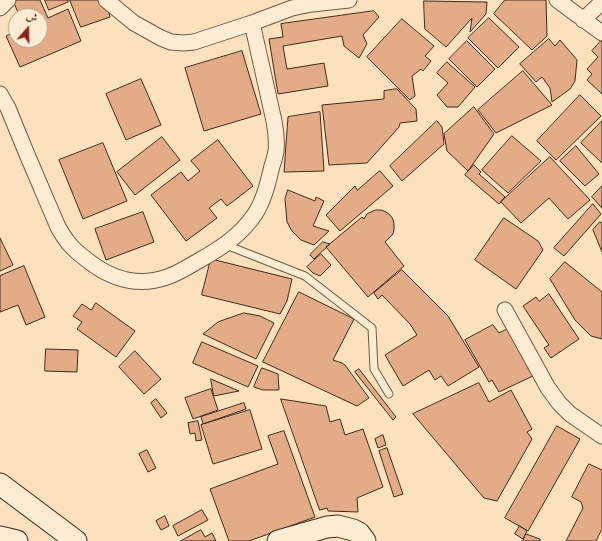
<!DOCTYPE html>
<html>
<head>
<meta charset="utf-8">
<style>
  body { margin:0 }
  #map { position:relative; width:602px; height:541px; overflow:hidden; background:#fbe2bd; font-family:"IM FELL Great Primer",Amiri,serif }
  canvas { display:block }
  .north { position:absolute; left:8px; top:8px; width:40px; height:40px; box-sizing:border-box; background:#fcecd4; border:1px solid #b09f8a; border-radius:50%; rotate:20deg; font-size:11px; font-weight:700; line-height:16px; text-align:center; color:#3f2b1c }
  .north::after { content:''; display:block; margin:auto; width:14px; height:18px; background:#8f2418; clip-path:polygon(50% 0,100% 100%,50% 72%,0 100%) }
</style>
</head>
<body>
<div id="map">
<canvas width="602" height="541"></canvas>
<div class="north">ش</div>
</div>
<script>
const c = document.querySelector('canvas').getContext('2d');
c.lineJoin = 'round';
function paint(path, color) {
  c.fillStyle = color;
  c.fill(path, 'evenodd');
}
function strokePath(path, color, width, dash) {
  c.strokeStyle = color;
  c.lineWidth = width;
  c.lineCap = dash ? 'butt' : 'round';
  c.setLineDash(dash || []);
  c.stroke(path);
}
const building = new Path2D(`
  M 13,0 L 40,0 L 48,18 L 68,9 L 81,41 L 20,67 L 6,36 L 16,31 L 16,40 L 40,40 L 40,16 L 20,16 Z
  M 45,0 L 68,0 L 68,2 L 49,10 Z
  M 70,0 L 99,0 L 107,5 L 110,17 L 81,27 Z
  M 505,0 L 546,0 L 547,36 L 532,50 L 494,14 Z
  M 424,1 L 487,2 L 486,14 L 470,32 L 472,18 L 446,47 L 425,29 Z
  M 374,11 L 379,17 L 363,35 L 367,44 L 359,58 L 344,46 L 342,36 L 283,46 L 287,69 L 324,63 L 328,86 L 278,94 L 269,39 L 283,37 L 281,24 Z
  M 489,18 L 519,47 L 498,68 L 468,38 Z
  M 402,19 L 434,46 L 425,56 L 431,61 L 423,71 L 421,69 L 412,76 L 415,96 L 410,100 L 367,57 Z
  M 549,39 L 555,46 L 560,40 L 577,60 L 575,81 L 570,89 L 552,102 L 550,88 L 542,77 L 536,82 L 520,64 Z
  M 467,41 L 495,69 L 477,87 L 449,59 Z
  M 601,41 L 602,42 L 602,94 L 587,80 L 592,74 L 587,69 L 598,57 L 592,51 Z
  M 242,51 L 261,114 L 204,131 L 185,68 Z
  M 447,62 L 475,87 L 458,107 L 447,107 L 437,95 L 448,83 L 437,73 Z
  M 523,71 L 552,105 L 496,133 L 478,110 Z
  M 141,79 L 161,125 L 126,140 L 106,94 Z
  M 397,89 L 416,109 L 417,121 L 400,123 L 399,127 L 367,163 L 329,165 L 322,105 L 384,99 L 384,91 Z
  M 580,95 L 601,116 L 556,160 L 537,141 Z
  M 474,107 L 494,134 L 468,171 L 447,151 L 444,134 Z
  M 320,112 L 324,171 L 284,172 L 288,117 Z
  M 437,121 L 442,127 L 444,144 L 402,181 L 390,166 Z
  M 602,121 L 602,163 L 581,143 Z
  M 512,136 L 541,161 L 508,193 L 482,170 Z
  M 162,137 L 180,160 L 135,195 L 117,172 Z
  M 218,140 L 253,186 L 227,206 L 221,199 L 209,208 L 217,218 L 186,241 L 151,195 L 181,172 L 188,181 L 200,171 L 191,161 Z
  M 103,143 L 127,201 L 83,219 L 59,160 Z
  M 576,146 L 599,174 L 585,186 L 560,161 Z
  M 550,157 L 590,200 L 568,219 L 549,198 L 521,223 L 501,202 Z
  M 474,165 L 481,172 L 479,174 L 505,197 L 499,204 L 465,175 Z
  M 380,171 L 393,186 L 340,231 L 326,215 L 355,186 L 357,190 Z
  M 602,186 L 602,208 L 592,197 Z
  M 288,190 L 315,201 L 316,197 L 324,201 L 313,226 L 329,231 L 314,245 L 301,240 L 292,231 L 287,222 L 285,199 Z
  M 593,204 L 601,214 L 564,256 L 554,248 Z
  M 376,210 L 381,210 L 386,212 L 390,215 L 393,219 L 394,224 L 394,229 L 393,234 L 385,242 L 404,266 L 368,297 L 326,247 L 362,217 L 364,219 L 367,214 Z
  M 143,212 L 154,242 L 106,260 L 95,229 Z
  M 504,218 L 538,241 L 543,250 L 516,289 L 475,260 Z
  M 600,222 L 602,223 L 602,252 L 593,230 Z
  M 0,238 L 13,265 L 0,271 Z
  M 323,242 L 330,244 L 314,259 L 310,255 Z
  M 321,254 L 331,265 L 320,276 L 313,273 L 307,267 Z
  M 211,259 L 292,279 L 287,301 L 280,314 L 202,295 Z
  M 565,262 L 602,292 L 602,339 L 591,336 L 575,320 L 550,279 Z
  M 24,266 L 45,317 L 26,325 L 18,305 L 0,312 L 0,276 Z
  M 402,270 L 448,316 L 479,367 L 448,386 L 441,376 L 435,380 L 429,370 L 403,386 L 385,355 L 417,335 L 410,324 L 382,295 L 378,299 L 374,293 Z
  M 299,292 L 354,319 L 333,360 L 342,363 L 345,365 L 369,398 L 357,406 L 263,362 Z
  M 549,294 L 579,339 L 551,358 L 544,348 L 549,345 L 523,306 L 536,297 L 539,301 Z
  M 96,303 L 135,331 L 116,357 L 77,329 L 82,322 L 73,316 L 82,304 L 91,310 Z
  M 244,313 L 260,316 L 274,323 L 256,359 L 203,334 L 218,322 Z
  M 493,325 L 499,333 L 509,328 L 535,375 L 499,392 L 492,380 L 489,382 L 465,340 Z
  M 202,342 L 258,366 L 248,387 L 193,363 Z
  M 46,349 L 78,350 L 77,372 L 45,371 Z
  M 135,351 L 161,379 L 144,394 L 119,367 Z
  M 262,368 L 278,374 L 279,390 L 263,390 L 254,387 Z
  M 359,369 L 396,417 L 393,420 L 355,372 Z
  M 211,379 L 239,391 L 214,396 Z
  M 479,383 L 489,402 L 511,390 L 532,429 L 527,432 L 532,439 L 497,501 L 484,498 L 413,414 Z
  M 211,389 L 218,410 L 193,419 L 185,398 Z
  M 156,399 L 167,413 L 161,418 L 151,403 Z
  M 281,399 L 326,406 L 330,422 L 340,419 L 345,435 L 363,429 L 383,487 L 357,498 L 358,512 L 328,511 L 327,508 L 320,510 Z
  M 244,403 L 246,409 L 203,424 L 201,417 Z
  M 250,410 L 262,449 L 213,464 L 201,425 Z
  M 198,421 L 202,440 L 196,441 L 195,433 L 190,434 L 188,423 Z
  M 557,426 L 580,439 L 528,531 L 505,518 Z
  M 284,431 L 315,517 L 249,541 L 229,541 L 210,489 L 278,464 L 268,436 Z
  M 383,435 L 386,445 L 378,448 L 375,439 Z
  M 387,448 L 403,494 L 394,497 L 379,451 Z
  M 147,450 L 156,468 L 148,472 L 139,454 Z
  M 589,464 L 602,470 L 602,529 L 596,541 L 566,541 L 583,508 L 581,502 L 572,497 Z
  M 202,510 L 208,520 L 178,536 L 173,526 Z
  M 165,516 L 169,526 L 161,530 L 156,521 Z
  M 520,526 L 527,531 L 523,539 L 515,534 Z
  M 201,530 L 205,537 L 212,533 L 216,541 L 181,541 Z
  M 526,534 L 540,539 L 540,541 L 523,541 Z`);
paint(building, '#e3ac87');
strokePath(building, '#3f2b1c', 1);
const lane = new Path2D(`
  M 226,245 L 305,276 L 372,328 L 374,369 L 389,394`);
const street = new Path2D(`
  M 106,0 L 134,23 L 161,38 L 171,42 L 183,43 L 194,42 L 252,23 L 292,8 L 312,4 L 349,0
  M 557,0 L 602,33
  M 0,8 L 8,0
  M 583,20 L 602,2
  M 0,94 L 8,108 L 26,152 L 58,227 C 68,245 75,251 91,263 C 114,280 139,287 167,277 C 179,273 189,266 200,260 C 221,248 241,235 255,214 C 264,200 268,183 272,166 C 274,161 275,156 276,151 C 277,141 276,131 274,121 L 252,23
  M 505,310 L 548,388 L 559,403 L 570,414 L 602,436`);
const secondary = new Path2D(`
  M 0,484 L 76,541
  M 0,537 L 17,541
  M 278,541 L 327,527 L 338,526 L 353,530 L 359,533 L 365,541`);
strokePath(lane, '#6e5944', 9);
strokePath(street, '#6e5944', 17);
strokePath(secondary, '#3f2b1c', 23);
strokePath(lane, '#fcecd4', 7);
strokePath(street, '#fcecd4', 15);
strokePath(secondary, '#fcecd4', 21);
</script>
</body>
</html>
